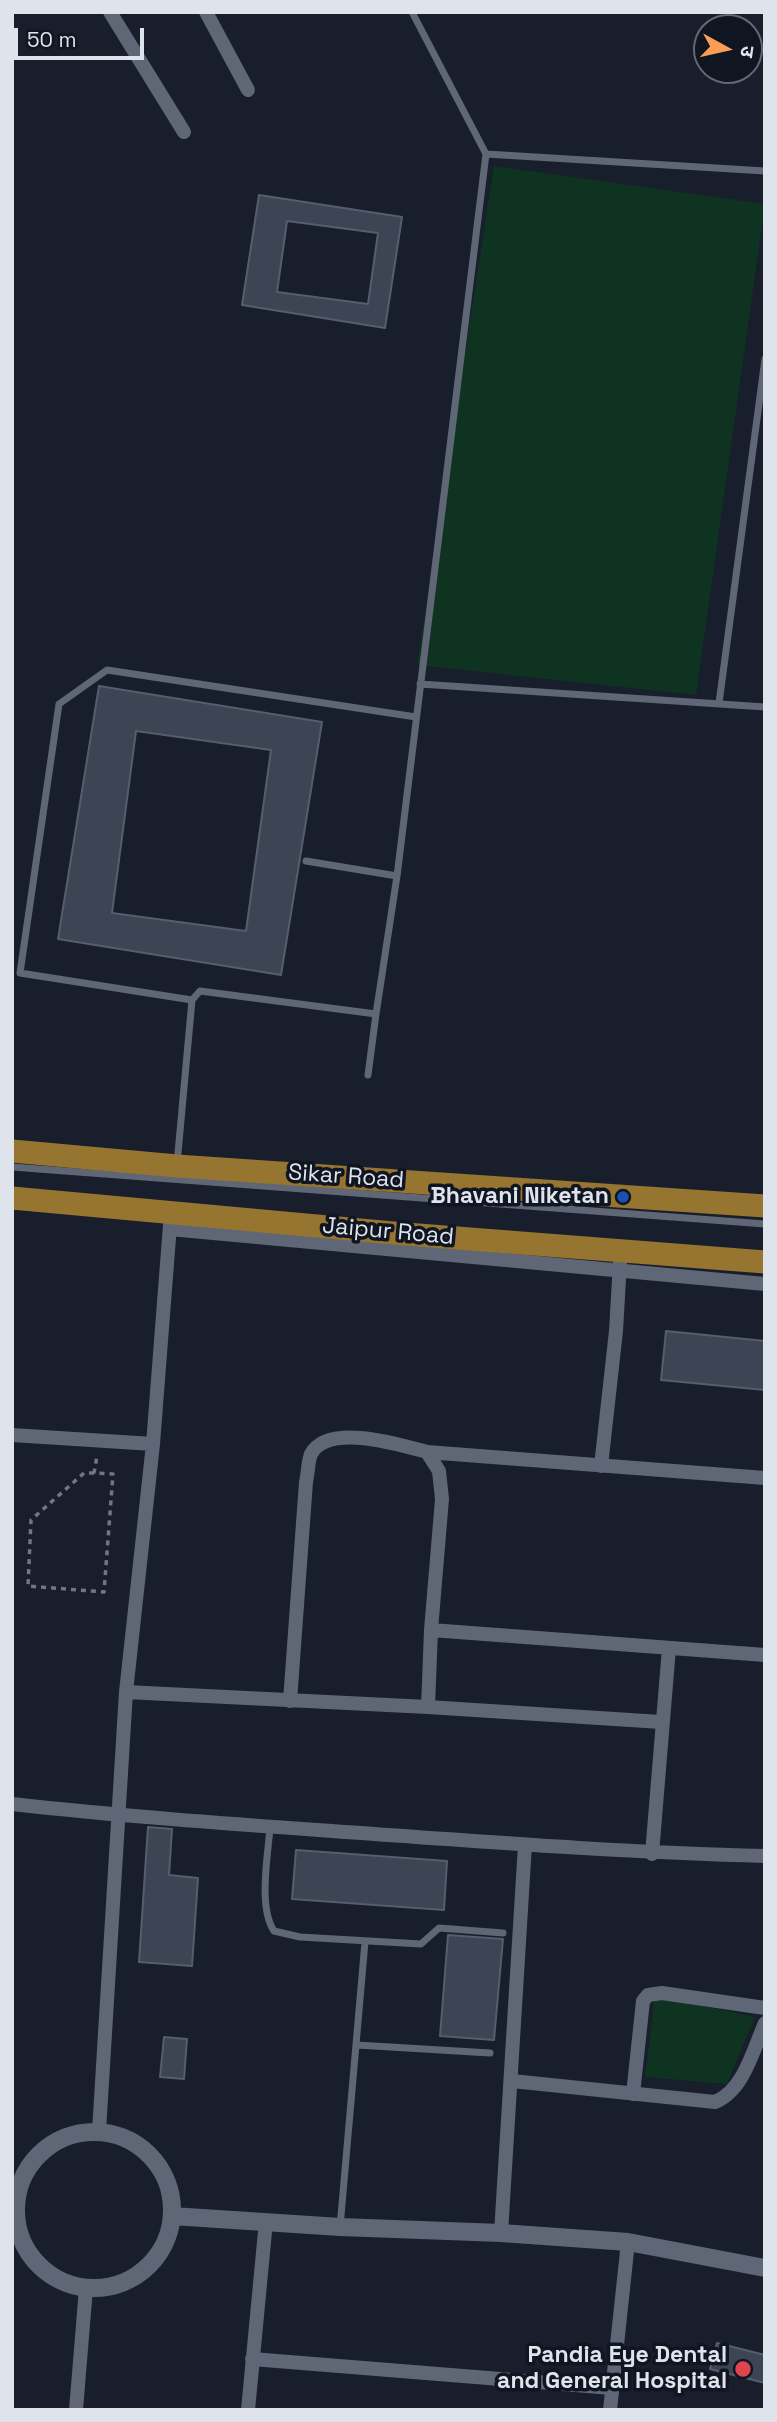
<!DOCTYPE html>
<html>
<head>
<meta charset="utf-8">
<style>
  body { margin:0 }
  #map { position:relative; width:777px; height:2422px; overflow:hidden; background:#191e2c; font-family:"Space Grotesk","Noto Sans Devanagari",sans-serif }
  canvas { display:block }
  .frame { position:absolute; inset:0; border:14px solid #dee3ec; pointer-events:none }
  .north { position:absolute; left:693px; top:14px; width:70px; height:70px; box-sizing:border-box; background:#101522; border:2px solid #626773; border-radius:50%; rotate:98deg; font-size:19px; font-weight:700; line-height:28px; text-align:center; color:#dee3ec }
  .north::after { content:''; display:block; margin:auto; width:24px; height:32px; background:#fd9c56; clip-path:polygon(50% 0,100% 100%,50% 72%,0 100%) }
  .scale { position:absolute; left:14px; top:28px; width:130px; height:32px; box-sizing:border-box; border:4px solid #dee3ec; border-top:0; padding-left:9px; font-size:21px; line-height:24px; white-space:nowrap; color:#dee3ec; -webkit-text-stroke:5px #101522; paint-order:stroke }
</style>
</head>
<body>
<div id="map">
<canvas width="777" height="2422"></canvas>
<div class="frame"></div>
<div class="north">उ</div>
<div class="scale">50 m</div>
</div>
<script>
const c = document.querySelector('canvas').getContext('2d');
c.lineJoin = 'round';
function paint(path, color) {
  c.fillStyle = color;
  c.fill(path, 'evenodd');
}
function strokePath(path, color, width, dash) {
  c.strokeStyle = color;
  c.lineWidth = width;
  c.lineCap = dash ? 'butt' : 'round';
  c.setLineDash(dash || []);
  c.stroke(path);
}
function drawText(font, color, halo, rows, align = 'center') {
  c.font = font + ' "Space Grotesk",sans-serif';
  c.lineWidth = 7;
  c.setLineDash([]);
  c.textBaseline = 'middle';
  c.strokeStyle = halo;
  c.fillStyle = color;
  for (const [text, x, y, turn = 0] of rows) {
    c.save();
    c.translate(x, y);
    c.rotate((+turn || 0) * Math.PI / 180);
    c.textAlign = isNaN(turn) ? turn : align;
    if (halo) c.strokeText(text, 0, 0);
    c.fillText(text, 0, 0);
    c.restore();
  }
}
paint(new Path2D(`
  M 494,166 L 765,204 L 696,695 L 417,665 Z
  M 655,1996 L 755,2017 L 727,2084 L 645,2077 Z`), '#0f3321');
const building = new Path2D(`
  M 259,195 L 402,217 L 385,328 L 242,305 ZM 287,221 L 378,233 L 368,304 L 277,292 Z
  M 99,686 L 322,722 L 281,975 L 58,939 ZM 136,731 L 271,750 L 246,931 L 112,913 Z
  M 666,1331 L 765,1341 L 765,1390 L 661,1380 Z
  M 148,1827 L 172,1829 L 169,1875 L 198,1878 L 192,1966 L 139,1962 Z
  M 296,1850 L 447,1861 L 444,1910 L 292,1899 Z
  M 448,1935 L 503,1939 L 494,2040 L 440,2036 Z
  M 164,2037 L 187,2039 L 184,2079 L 160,2077 Z
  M 717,2343 L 765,2355 L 765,2383 L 710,2369 Z`);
paint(building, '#3d4453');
strokePath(building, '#565d6d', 2);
strokePath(new Path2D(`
  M 94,1473 L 84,1473 L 31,1520 L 28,1586 L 104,1592 L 113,1474 L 94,1473 L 97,1456`), '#717681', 3.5, [5, 5]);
strokePath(new Path2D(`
  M 412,12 L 486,154
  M 420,684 L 765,707
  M 719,703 L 765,359
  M 306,861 L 397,876
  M 192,1000 L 20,973 L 59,704 L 107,670 L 416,717
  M 368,1075 L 376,1014
  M 177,1164 L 192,1000 L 200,991 L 376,1014 L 397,876 L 486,154 L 765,171
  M 12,1167 L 765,1224
  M 270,1827 C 268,1856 258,1907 274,1931 L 300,1937 L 421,1944 L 439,1928 L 503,1933
  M 357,2045 L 490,2053
  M 340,2227 L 365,1942`), '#5f6676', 7);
strokePath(new Path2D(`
  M 110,12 L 184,132
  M 206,12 L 248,90
  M 170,1229 L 765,1284
  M 12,1435 L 153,1444
  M 427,1452 L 765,1478
  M 601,1466 L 616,1331 L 620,1262
  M 431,1630 L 765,1655
  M 126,1692 L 428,1707 L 661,1722
  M 290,1701 L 306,1482 C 308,1474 308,1461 311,1454 C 328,1422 401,1445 427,1452 L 439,1471 L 442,1499 L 431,1630 L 428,1707
  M 12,1804 C 137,1818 263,1826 388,1835 C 514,1844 639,1853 765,1856
  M 652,1854 L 669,1648
  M 512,2081 L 715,2102 C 744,2090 753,2050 765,2023
  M 633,2094 L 643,2001 L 648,1995 L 662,1993 L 765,2008
  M 99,2131 L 126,1692 L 153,1444 L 171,1212
  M 501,2233 L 525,1845
  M 252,2359 L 612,2388
  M 76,2410 L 86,2288
  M 248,2410 L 266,2221
  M 610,2410 L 628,2242`), '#5f6676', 14);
strokePath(new Path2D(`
  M16 2210a78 78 0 1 1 156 0a78 78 0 1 1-156 0Z
  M 172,2216 L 340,2227 L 501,2233 L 628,2242 L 765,2268`), '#5f6676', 18);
strokePath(new Path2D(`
  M 12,1151 L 177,1166 L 765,1206
  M 12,1198 L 393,1233 L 765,1262`), '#95752f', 23);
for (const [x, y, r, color] of [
  [623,1197,7,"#1a4fb4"],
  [743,2369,9,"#e0444e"]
]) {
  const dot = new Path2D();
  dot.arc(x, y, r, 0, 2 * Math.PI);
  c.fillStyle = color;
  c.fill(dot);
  strokePath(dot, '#101522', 2.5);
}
drawText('23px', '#dee3ec', '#101522', [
  ["Sikar Road",346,1177,4],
  ["Jaipur Road",388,1232,5]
]);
drawText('bold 23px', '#dee3ec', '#101522', [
  ["Bhavani Niketan",609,1197],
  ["Pandia Eye Dental",727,2356],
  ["and General Hospital",727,2382]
], 'right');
</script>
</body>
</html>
